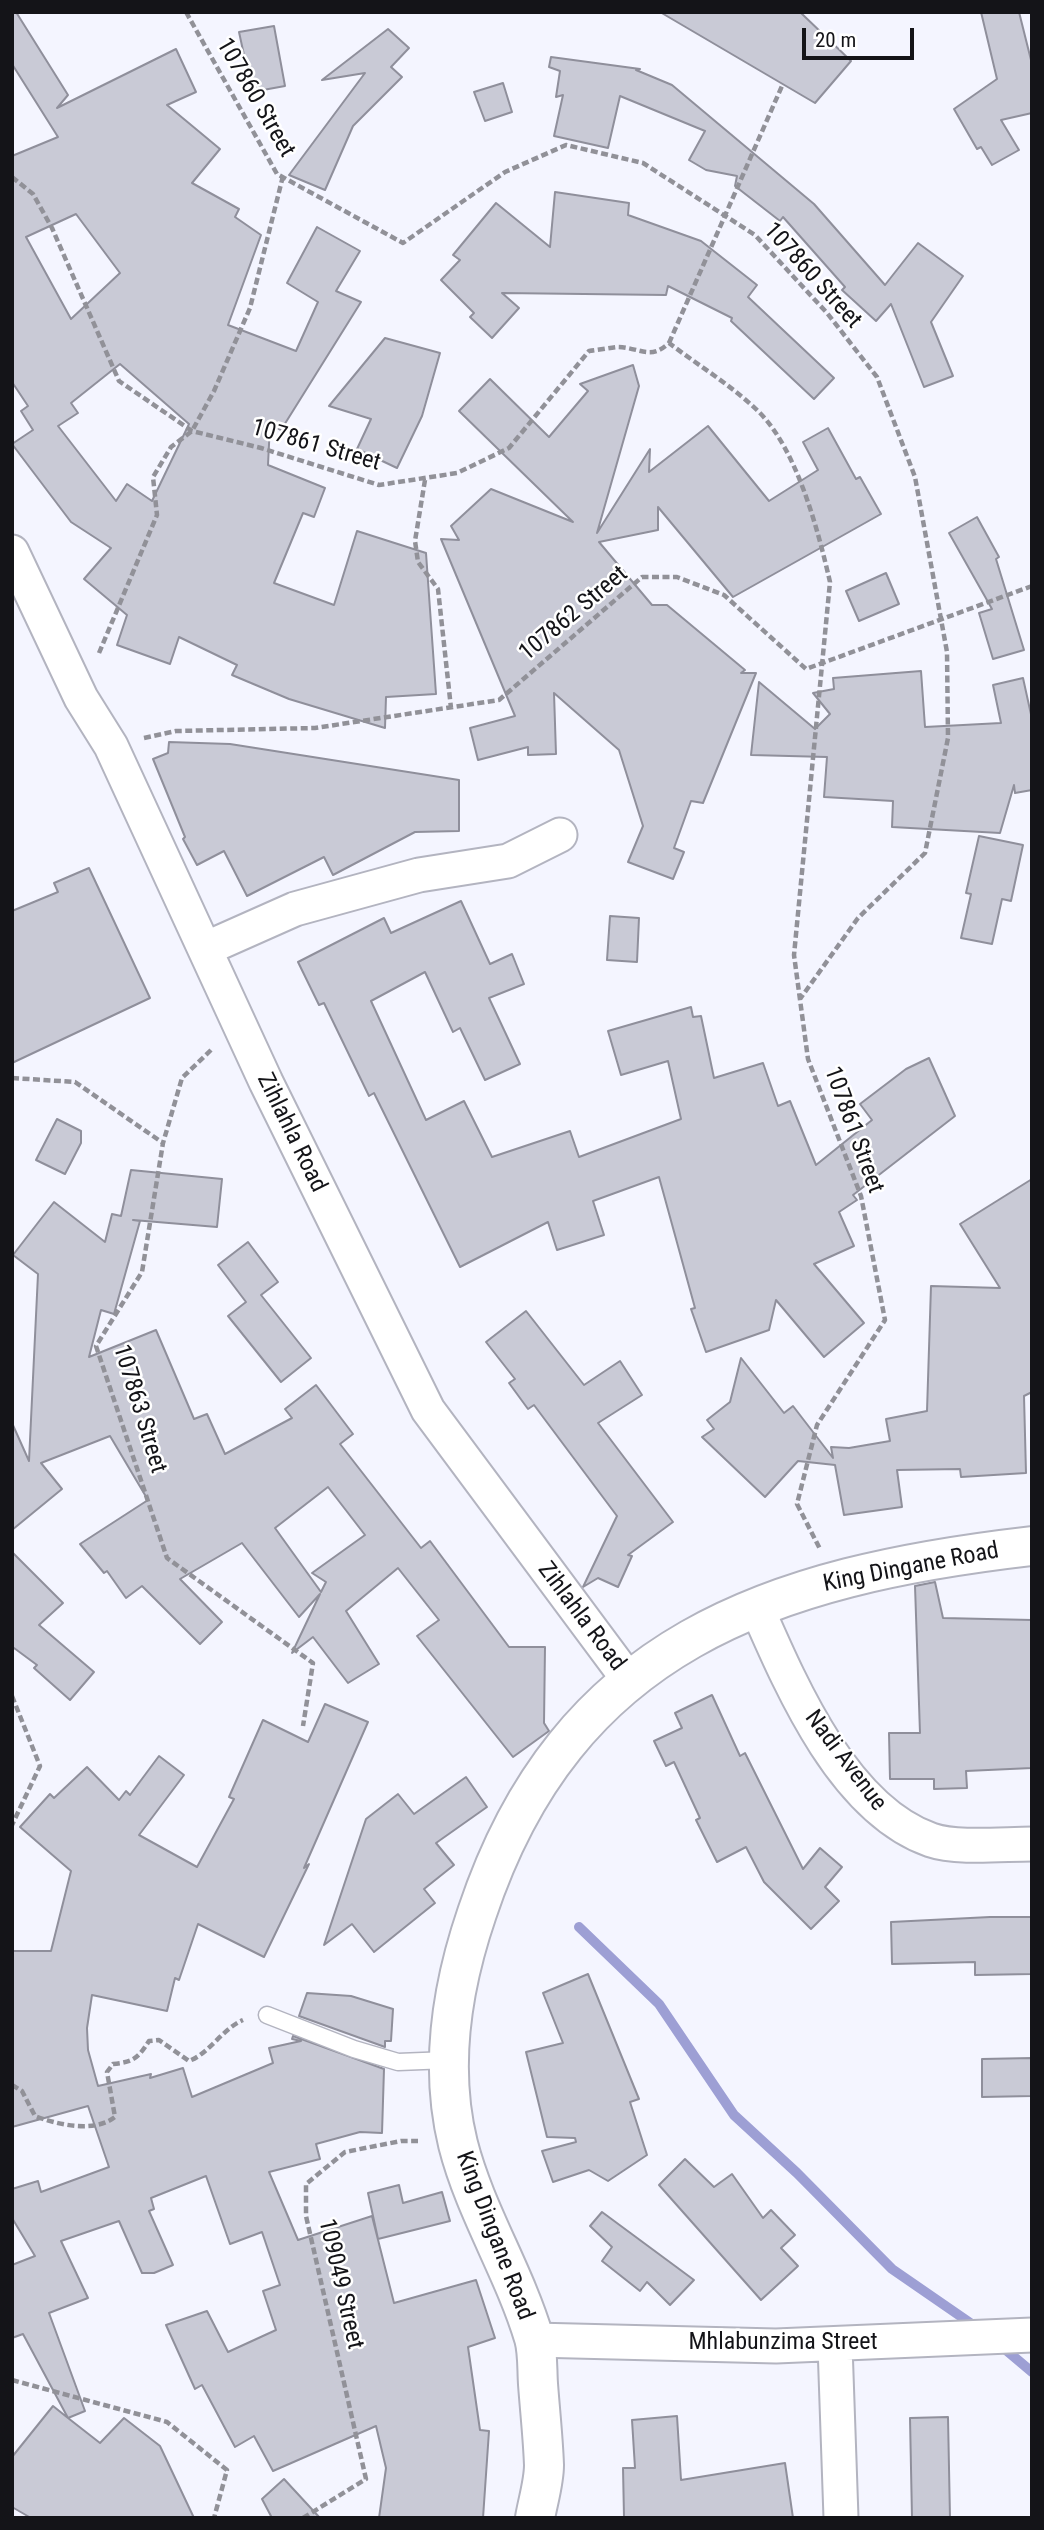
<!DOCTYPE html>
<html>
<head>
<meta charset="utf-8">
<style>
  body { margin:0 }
  #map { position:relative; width:1044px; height:2530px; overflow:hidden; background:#f4f5ff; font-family:"Roboto Condensed",sans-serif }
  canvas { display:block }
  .frame { position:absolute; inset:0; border:14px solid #141418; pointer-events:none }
  .scale { position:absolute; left:802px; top:28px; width:112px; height:32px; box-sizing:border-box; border:4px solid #141418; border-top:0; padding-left:9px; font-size:21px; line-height:24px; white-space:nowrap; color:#141418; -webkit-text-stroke:5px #fff; paint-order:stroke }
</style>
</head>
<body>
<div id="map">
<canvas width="1044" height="2530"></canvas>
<div class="frame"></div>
<div class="scale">20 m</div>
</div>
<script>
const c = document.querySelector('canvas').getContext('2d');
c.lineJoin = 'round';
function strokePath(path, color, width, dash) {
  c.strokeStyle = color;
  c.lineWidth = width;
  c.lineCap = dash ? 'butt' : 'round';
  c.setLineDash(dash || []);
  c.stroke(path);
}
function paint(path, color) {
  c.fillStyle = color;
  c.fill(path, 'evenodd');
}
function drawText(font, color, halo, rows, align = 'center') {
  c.font = font + ' "Roboto Condensed",sans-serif';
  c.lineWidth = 5;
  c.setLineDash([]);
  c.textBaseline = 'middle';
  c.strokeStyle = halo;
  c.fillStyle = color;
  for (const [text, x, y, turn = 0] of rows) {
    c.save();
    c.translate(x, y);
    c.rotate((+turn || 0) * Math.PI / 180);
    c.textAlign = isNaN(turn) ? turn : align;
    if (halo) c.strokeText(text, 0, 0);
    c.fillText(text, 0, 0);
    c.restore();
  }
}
strokePath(new Path2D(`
  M 579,1927 L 659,2004 L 734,2115 L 797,2173 L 892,2269 L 979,2329
  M 1000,2345 L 1032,2372`), '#9d9fd4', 10);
const building = new Path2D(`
  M 12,12 L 16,12 L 68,95 L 57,108 L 176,49 L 196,92 L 167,105 L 220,149 L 192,183 L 239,209 L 235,217 L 261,235 L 228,325 L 296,351 L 318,302 L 287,283 L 317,227 L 360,251 L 336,291 L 361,302 L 281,430 L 270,424 L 268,465 L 325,488 L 314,517 L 303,513 L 274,583 L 334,605 L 357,531 L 426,553 L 436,694 L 386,697 L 385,728 L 289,699 L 232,675 L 237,665 L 179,637 L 170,664 L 117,645 L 127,615 L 84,579 L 111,548 L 71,522 L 12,444 L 33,430 L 21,411 L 28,406 L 12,382 L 12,156 L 58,137 L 12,64 ZM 76,214 L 120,273 L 71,319 L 26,237 ZM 120,364 L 189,424 L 152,501 L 127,484 L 116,501 L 58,426 L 78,413 L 71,403 Z
  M 660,12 L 800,12 L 851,61 L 815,103 Z
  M 981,12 L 1019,12 L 1032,64 L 1032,113 L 1001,120 L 1019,150 L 992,165 L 981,147 L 977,149 L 954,109 L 997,79 Z
  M 274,26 L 285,86 L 252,92 L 239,32 Z
  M 388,29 L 409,48 L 391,67 L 402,77 L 353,126 L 325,190 L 289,175 L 365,73 L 322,80 Z
  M 551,57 L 640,69 L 636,70 L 672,85 L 814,204 L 885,285 L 918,243 L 963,276 L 931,322 L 953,376 L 924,387 L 891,304 L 876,321 L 842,290 L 845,287 L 783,217 L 780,221 L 735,186 L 737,176 L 706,170 L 689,160 L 705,131 L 620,96 L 608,148 L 554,136 L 563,95 L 556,97 L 560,71 L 549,67 Z
  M 503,83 L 512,112 L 485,121 L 474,92 Z
  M 555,192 L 629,203 L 628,215 L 701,241 L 757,285 L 748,297 L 834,378 L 814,399 L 731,321 L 732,318 L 668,286 L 666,295 L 502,293 L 519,308 L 492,338 L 470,317 L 474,313 L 441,280 L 460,260 L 453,255 L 496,203 L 550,247 Z
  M 385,338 L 440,353 L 422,416 L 397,468 L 357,449 L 371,419 L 329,406 Z
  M 633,365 L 639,386 L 597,533 L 650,449 L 649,472 L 708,426 L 769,501 L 818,470 L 803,442 L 828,428 L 856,479 L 860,477 L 881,514 L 733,597 L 658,507 L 658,530 L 599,542 L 652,605 L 667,605 L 745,670 L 741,673 L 756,673 L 703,803 L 691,801 L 674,848 L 684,852 L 673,879 L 628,862 L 643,826 L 619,750 L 554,693 L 556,754 L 528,755 L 528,747 L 478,760 L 470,728 L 515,716 L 441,539 L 459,540 L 451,526 L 491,489 L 573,522 L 459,411 L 490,379 L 549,437 L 588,391 L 580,384 Z
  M 977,517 L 999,557 L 996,559 L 1024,650 L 993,659 L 979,613 L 992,609 L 949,533 Z
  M 886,573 L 899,604 L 859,621 L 846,591 Z
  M 921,671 L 925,727 L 1001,723 L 993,685 L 1023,678 L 1032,719 L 1032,790 L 1015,793 L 1014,785 L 1000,833 L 892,827 L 893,801 L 824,797 L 827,757 L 751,755 L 759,682 L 815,729 L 830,714 L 813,693 L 834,689 L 833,678 Z
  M 169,742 L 230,744 L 459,780 L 459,831 L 415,832 L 333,875 L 324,857 L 247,896 L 224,851 L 197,865 L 183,839 L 185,837 L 153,759 L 168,753 Z
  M 979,836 L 1023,845 L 1011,901 L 1002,899 L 992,944 L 961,938 L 971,894 L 966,893 Z
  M 89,868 L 150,998 L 12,1063 L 12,911 L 58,892 L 54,883 Z
  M 461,901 L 490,964 L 512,954 L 524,984 L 489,998 L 520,1064 L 485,1080 L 460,1028 L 453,1032 L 425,972 L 371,1001 L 426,1120 L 464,1101 L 492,1157 L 570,1131 L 579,1157 L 681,1119 L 668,1061 L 621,1075 L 608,1031 L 691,1007 L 693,1017 L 701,1016 L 714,1078 L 763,1063 L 778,1106 L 790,1101 L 816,1165 L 872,1120 L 860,1104 L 906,1069 L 929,1058 L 955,1116 L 853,1195 L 857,1200 L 839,1212 L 854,1246 L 814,1264 L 864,1323 L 824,1357 L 776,1300 L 769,1330 L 706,1352 L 691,1309 L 695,1308 L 659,1177 L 593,1201 L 604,1235 L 557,1250 L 548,1222 L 460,1267 L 374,1093 L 369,1096 L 324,1003 L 319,1005 L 298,962 L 384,918 L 391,933 Z
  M 610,916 L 639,918 L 637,962 L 607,960 Z
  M 57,1119 L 81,1131 L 81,1143 L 65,1174 L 36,1160 Z
  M 131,1170 L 222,1179 L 217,1227 L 133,1220 L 140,1221 L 114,1314 L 101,1310 L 89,1357 L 156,1330 L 194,1419 L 207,1414 L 225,1454 L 292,1418 L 285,1409 L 316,1385 L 353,1434 L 340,1444 L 421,1548 L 430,1541 L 509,1647 L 545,1647 L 544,1723 L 549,1731 L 513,1757 L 417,1636 L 439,1620 L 398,1568 L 346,1611 L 379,1664 L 348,1683 L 313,1637 L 292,1653 L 320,1594 L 299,1617 L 242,1543 L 180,1579 L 222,1622 L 200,1644 L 142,1586 L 126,1598 L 107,1571 L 104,1573 L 80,1544 L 148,1500 L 110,1436 L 41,1463 L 62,1489 L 12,1530 L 12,1423 L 29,1461 L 38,1274 L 13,1255 L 54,1202 L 105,1242 L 112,1214 L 121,1216 ZM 328,1487 L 365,1535 L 312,1573 L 326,1582 L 321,1592 L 275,1528 Z
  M 1032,1179 L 1032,1392 L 1024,1396 L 1026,1473 L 961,1477 L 960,1469 L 897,1470 L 902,1507 L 844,1515 L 835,1465 L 798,1461 L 765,1497 L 702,1437 L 714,1429 L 707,1420 L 730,1402 L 741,1358 L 784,1413 L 793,1406 L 833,1458 L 831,1447 L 849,1448 L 890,1441 L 886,1419 L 927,1411 L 931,1286 L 1000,1288 L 960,1224 Z
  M 248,1242 L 278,1282 L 261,1295 L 311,1358 L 281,1382 L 228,1316 L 246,1302 L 218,1265 Z
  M 526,1311 L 584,1385 L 620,1361 L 642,1395 L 598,1423 L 673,1522 L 628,1555 L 632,1556 L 618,1587 L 598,1578 L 583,1587 L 617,1516 L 534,1405 L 528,1409 L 509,1383 L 515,1379 L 486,1342 Z
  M 12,1552 L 63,1603 L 39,1625 L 94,1672 L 70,1700 L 34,1668 L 37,1665 L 14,1648 L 12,1650 Z
  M 935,1582 L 943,1618 L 1032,1620 L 1032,1768 L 966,1771 L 967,1788 L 934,1789 L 934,1779 L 890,1779 L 889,1733 L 920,1733 L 915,1586 Z
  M 712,1695 L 740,1756 L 745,1753 L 803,1869 L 820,1848 L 842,1867 L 825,1887 L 839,1901 L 811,1929 L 764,1882 L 746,1847 L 717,1862 L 696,1820 L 700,1818 L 674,1762 L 666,1766 L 654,1741 L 682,1728 L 675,1713 Z
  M 325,1704 L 368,1722 L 304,1868 L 309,1864 L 264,1957 L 198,1924 L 179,1980 L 175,1978 L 167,2011 L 92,1995 L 87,2028 L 88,2050 L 98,2086 L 151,2074 L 150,2078 L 183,2068 L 192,2097 L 273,2063 L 269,2048 L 301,2041 L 292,2039 L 293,2036 L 384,2069 L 382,2133 L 360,2132 L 316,2144 L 320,2159 L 269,2172 L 298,2240 L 372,2216 L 394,2303 L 476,2280 L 495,2338 L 468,2347 L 480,2430 L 489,2431 L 483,2518 L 379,2518 L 386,2468 L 376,2426 L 273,2471 L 254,2436 L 235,2447 L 202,2385 L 195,2389 L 166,2325 L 207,2311 L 228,2352 L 276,2330 L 263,2291 L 280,2285 L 262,2232 L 230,2244 L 206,2176 L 151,2198 L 154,2209 L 149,2211 L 173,2265 L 154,2273 L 142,2273 L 119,2221 L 61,2241 L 88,2298 L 49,2313 L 85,2411 L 68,2418 L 100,2443 L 124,2418 L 160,2446 L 194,2518 L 31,2518 L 12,2507 L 12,2457 L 53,2406 L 68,2418 L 23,2334 L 12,2338 L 12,2265 L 35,2256 L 12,2218 L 12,2189 L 38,2181 L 41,2192 L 109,2167 L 88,2106 L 12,2127 L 12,1951 L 51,1951 L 71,1871 L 20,1827 L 50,1794 L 54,1798 L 87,1767 L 119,1800 L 126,1791 L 130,1795 L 159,1756 L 184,1775 L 139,1835 L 197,1867 L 234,1799 L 229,1797 L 263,1720 L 308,1742 Z
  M 466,1777 L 487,1807 L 436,1843 L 454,1865 L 424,1889 L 435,1903 L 374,1952 L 352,1924 L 324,1945 L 366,1819 L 398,1794 L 414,1814 Z
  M 990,1917 L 1032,1917 L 1032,1974 L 975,1975 L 975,1962 L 892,1964 L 891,1922 Z
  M 588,1974 L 639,2099 L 630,2102 L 647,2155 L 608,2181 L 589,2170 L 553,2182 L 542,2151 L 576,2142 L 575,2138 L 547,2137 L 526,2052 L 563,2043 L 543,1993 Z
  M 307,1993 L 351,1996 L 393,2009 L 391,2041 L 385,2041 L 385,2047 L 299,2016 Z
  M 1032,2058 L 1032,2096 L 982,2097 L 982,2059 Z
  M 685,2159 L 714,2187 L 732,2174 L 763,2218 L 771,2210 L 795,2235 L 781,2248 L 798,2266 L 761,2300 L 659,2185 Z
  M 399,2185 L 403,2203 L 442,2192 L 450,2221 L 378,2239 L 368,2193 Z
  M 602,2212 L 694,2280 L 670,2305 L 647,2282 L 640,2291 L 602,2261 L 612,2247 L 590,2226 Z
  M 677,2416 L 681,2480 L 785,2463 L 793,2518 L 624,2517 L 623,2468 L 635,2468 L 632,2420 Z
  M 948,2417 L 950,2518 L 912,2518 L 910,2418 Z
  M 284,2479 L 320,2518 L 272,2518 L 262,2499 Z`);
paint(building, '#c9cad6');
strokePath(building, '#8f8f9b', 2);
const service = new Path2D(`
  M 267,2015 L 354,2049 L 398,2062 L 448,2060`);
const minor = new Path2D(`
  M 12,552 L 81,698 L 111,746 L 266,1082 L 428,1410 L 628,1679
  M 205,949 L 295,909 L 419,875 L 508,861 L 560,835
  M 756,1606 C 791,1686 843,1809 931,1840 C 957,1849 1003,1844 1032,1844
  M 534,2340 L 776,2346 L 1032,2335
  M 835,2345 L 841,2518`);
const tertiary = new Path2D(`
  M 535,2518 C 538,2501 544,2482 544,2465 C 543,2438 540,2411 538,2384 C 537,2369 538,2352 534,2338 C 514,2271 475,2211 458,2144 C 439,2067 452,1986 477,1913 C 567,1642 772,1576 1032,1546`);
strokePath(service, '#b3b4c0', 19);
strokePath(minor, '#b3b4c0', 37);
strokePath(tertiary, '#b3b4c0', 42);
strokePath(new Path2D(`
  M 186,12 L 277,174 L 403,243 L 505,172 L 566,145 L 643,163 L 755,235 L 827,313 L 877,377 L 915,477 L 947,652 L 948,738 L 925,853 L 858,918 L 800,999
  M 12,177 L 33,194 L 52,228 L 119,381 L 192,431 L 261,448 L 379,485 L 457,473 L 509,448 L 589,351 C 598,350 608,348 617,347 C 639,347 650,361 669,343 C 698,365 732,386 758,411 C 797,449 818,530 830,582 L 794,955 L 808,1059 L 861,1196 L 885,1320 L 817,1425 L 797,1504 L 820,1549
  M 669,343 L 782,86
  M 425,480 L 415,541 L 418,562 L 438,589 L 451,708
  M 99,653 L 157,515 L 153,477 L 171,447 L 192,431 L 214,391 L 250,308 L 283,176
  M 144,738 L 176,731 L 315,728 L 499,700 L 642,577 L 677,577 L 724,595 L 806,669 L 1032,586
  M 211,1050 L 182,1078 L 163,1143 L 142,1272 L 96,1346 L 167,1558 L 313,1663 L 303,1726
  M 12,1078 L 75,1082 L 163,1143
  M 12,1696 L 40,1766 L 12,1825
  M 12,2085 L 22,2091 L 35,2116 C 58,2125 95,2133 115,2117 L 107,2072 L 113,2064 C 134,2062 138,2058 149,2041 L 159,2040 L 189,2061 C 210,2053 222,2029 243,2020
  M 12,2380 L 167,2422 L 227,2470 L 214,2518
  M 303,2518 L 366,2479 L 306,2216 L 306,2184 L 345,2152 L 401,2141 L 418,2141`), '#919198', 4.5, [7, 3.5]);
strokePath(service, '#fff', 16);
strokePath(minor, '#fff', 33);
strokePath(tertiary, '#fff', 38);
drawText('24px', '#141418', '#fff', [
  ["107860 Street",255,98,60],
  ["107860 Street",812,276,48],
  ["107861 Street",316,446,16],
  ["107862 Street",574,614,-40],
  ["107861 Street",853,1130,70],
  ["Zihlahla Road",291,1133,64],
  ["107863 Street",139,1409,73],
  ["King Dingane Road",911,1568,-11],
  ["Zihlahla Road",581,1617,53],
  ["Nadi Avenue",845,1761,53],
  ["King Dingane Road",494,2236,69],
  ["109049 Street",340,2284,77],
  ["Mhlabunzima Street",783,2343]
]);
</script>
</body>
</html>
